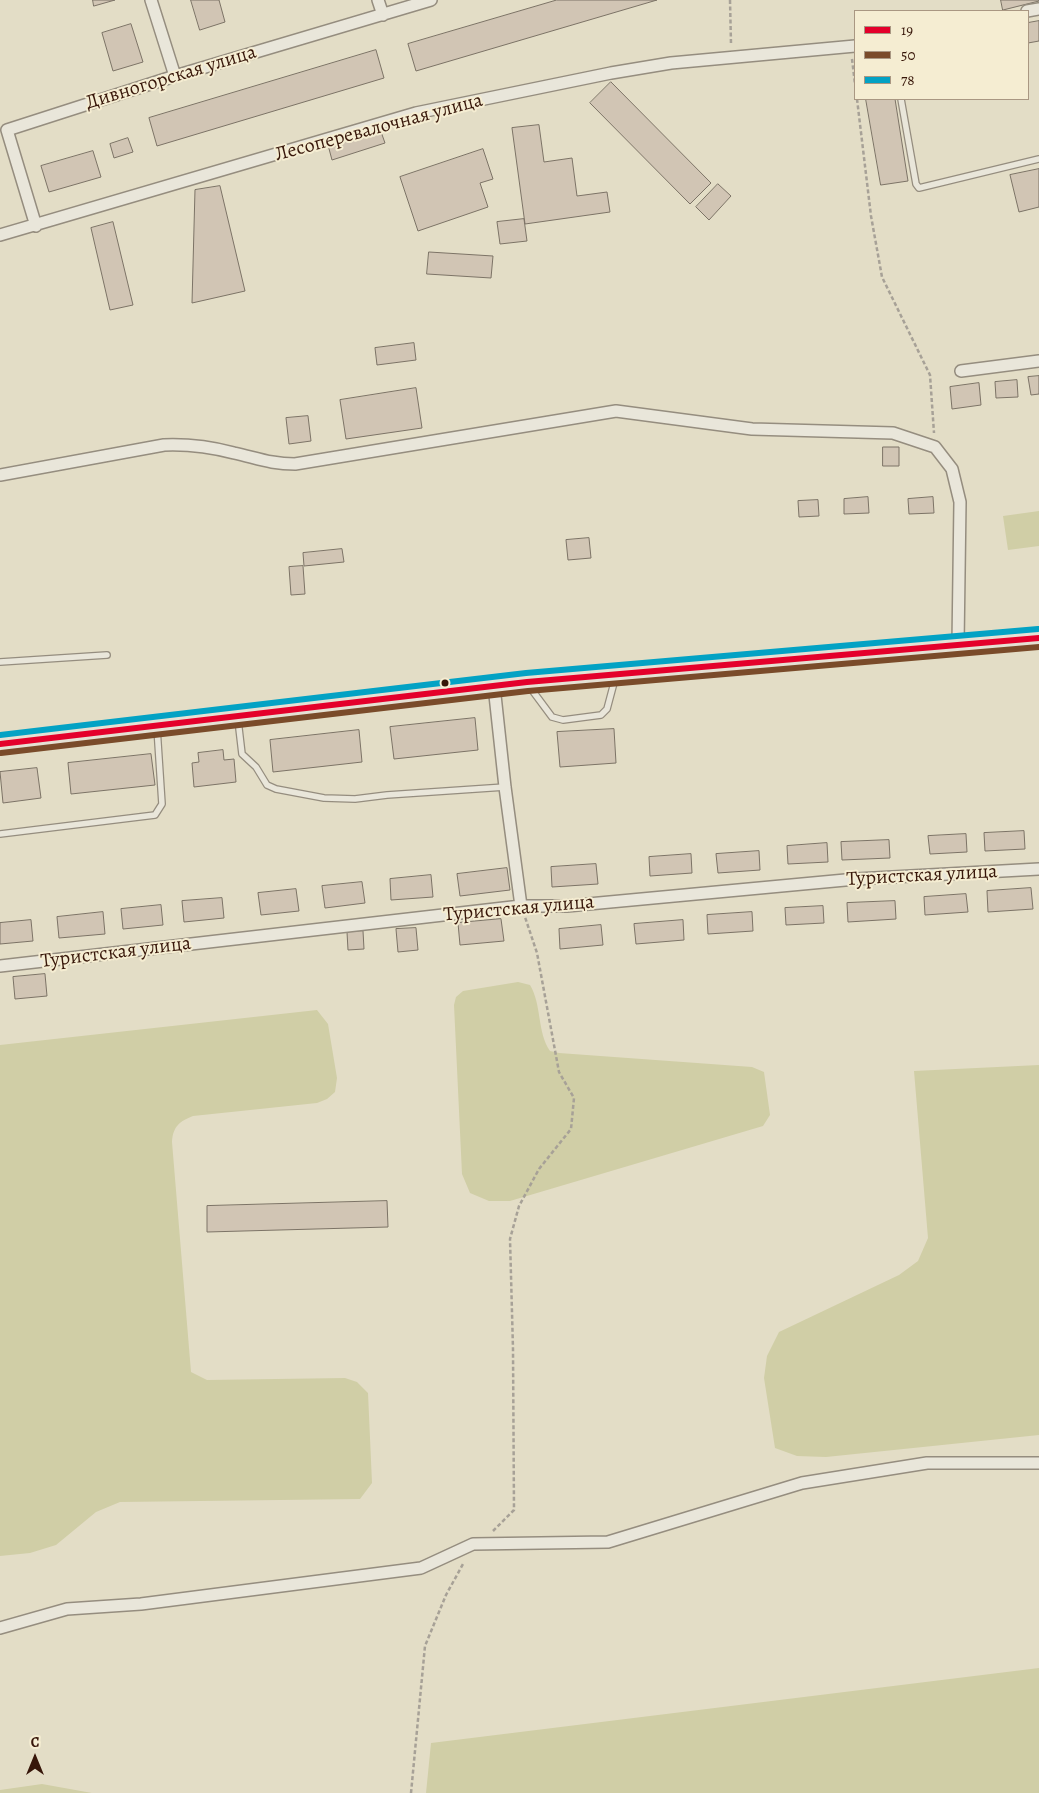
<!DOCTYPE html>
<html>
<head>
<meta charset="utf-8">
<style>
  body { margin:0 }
  #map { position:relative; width:1039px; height:1793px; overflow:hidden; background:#e3ddc6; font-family:Alegreya,serif }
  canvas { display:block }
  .legend { position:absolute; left:854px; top:10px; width:175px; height:90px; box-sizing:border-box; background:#f5edd2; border:1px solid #a99782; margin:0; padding:6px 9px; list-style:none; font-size:15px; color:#371609 }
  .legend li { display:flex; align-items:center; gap:10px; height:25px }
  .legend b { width:25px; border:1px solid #a99782 }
  .north { position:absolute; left:10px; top:1733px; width:50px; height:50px; -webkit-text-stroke:4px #f5edd2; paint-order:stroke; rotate:0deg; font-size:14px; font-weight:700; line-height:20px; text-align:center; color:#371609 }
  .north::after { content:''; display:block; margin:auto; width:18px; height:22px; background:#371609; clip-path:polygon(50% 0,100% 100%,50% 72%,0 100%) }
</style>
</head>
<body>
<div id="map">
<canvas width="1039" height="1793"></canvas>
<ul class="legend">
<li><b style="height:6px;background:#e4002b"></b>19</li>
<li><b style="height:6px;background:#7a4b2a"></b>50</li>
<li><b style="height:6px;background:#03a2c4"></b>78</li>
</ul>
<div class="north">С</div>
</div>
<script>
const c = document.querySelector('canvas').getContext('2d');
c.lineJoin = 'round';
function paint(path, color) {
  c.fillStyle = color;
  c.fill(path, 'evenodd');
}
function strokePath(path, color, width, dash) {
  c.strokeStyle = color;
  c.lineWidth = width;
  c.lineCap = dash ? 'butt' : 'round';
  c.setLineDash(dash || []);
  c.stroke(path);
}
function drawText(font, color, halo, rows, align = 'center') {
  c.font = font + ' Alegreya,serif';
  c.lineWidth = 4;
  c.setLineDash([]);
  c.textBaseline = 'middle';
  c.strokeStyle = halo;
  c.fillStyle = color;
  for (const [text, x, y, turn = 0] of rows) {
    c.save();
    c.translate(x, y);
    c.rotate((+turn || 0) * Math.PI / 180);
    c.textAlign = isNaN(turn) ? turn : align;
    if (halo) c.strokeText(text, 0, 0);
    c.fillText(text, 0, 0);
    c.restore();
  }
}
paint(new Path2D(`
  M 1039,511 L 1039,546 L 1008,550 L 1003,516 Z
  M 518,982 L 530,985 C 542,1005 537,1032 550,1051 L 559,1053 L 752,1067 L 764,1072 L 770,1115 L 763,1126 L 510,1201 L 489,1201 L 470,1193 L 462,1174 L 454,1005 L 456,997 L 463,991 Z
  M 317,1010 L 328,1024 L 337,1078 L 335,1092 L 327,1099 L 317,1103 L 193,1116 C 180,1121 173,1126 172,1142 L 191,1372 L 207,1380 L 345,1378 L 357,1382 L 368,1393 L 372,1483 L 360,1499 L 120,1502 L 96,1512 L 56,1545 L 30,1553 L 0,1556 L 0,1045 Z
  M 1039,1065 L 1039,1435 L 826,1457 L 797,1456 L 775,1448 L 764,1378 L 767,1356 L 779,1332 L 899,1275 L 918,1261 L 928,1238 L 914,1071 Z
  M 1039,1668 L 1039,1793 L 426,1793 L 431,1743 Z
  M 42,1784 L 92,1793 L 0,1793 L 0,1790 Z`), '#d0cea6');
const building = new Path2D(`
  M 93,0 L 115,0 L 94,6 Z
  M 191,0 L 219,0 L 225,22 L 200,30 Z
  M 557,0 L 657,0 L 416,71 L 408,44 Z
  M 1001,0 L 1039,0 L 1039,1 L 1003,10 Z
  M 1039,21 L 1039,41 L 1028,43 L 1028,23 Z
  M 131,24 L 143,62 L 113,71 L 102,33 Z
  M 376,50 L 384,78 L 157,146 L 149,118 Z
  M 611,82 L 711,183 L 690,204 L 590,103 Z
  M 866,99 L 895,99 L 908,181 L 881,185 Z
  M 539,125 L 544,162 L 572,158 L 577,196 L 607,192 L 610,212 L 525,224 L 512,128 Z
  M 380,129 L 385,143 L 332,160 L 328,145 Z
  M 128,138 L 133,152 L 114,158 L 110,144 Z
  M 483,149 L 493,179 L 480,183 L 488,207 L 418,231 L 400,177 Z
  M 93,151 L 101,177 L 49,192 L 41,166 Z
  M 1039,169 L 1039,207 L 1019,212 L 1010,175 Z
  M 718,184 L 731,196 L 709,220 L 696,207 Z
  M 220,186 L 245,291 L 192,303 L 195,190 Z
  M 524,219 L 527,241 L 500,244 L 497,222 Z
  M 113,222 L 133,305 L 110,310 L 91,228 Z
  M 429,252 L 493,256 L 491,278 L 427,274 Z
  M 414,343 L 416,360 L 377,365 L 375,348 Z
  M 1039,376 L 1039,394 L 1031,395 L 1028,377 Z
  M 1017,380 L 1018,397 L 996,398 L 995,382 Z
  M 979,383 L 981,405 L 952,409 L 950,387 Z
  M 416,388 L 422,428 L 346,439 L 340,400 Z
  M 308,416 L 311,441 L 289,444 L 286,418 Z
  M 883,447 L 899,447 L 899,466 L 883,466 Z
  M 868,497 L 869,513 L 844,514 L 844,499 Z
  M 933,497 L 934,513 L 909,514 L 908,499 Z
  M 818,500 L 819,516 L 799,517 L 798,501 Z
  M 589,538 L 591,558 L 568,560 L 566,540 Z
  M 342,549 L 344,562 L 304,566 L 303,553 Z
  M 303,566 L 305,594 L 291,595 L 289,567 Z
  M 475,718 L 478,750 L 394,759 L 390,727 Z
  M 614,729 L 616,763 L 560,767 L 557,732 Z
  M 359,730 L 362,762 L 273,772 L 270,740 Z
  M 223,750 L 224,760 L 234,759 L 236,782 L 194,787 L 192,763 L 199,762 L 198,753 Z
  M 151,754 L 155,785 L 71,794 L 68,763 Z
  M 37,768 L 41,798 L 3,803 L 0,772 Z
  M 1024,831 L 1025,849 L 985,851 L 984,833 Z
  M 966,834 L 967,852 L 930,854 L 928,836 Z
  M 889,840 L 890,858 L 842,860 L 841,842 Z
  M 827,843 L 828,862 L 788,864 L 787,846 Z
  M 759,851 L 760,870 L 718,873 L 716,854 Z
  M 691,854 L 692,873 L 650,876 L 649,857 Z
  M 596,864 L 598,884 L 552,887 L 551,867 Z
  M 507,868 L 510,890 L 460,896 L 457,874 Z
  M 431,875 L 433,897 L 391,900 L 390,879 Z
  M 362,882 L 365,903 L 325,908 L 322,886 Z
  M 1031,888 L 1033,909 L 988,912 L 987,891 Z
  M 296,889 L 299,911 L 261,915 L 258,893 Z
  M 966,894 L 968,912 L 925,915 L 924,897 Z
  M 222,898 L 224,918 L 184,922 L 182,901 Z
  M 895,901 L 896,919 L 848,922 L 847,903 Z
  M 161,905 L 163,925 L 123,929 L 121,909 Z
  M 823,906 L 824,923 L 786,925 L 785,908 Z
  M 103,912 L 105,934 L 59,938 L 57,917 Z
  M 752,912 L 753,931 L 708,934 L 707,915 Z
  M 501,919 L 504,941 L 460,945 L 458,923 Z
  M 31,920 L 33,941 L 0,944 L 0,923 Z
  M 683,920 L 684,940 L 636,944 L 634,924 Z
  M 601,925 L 603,945 L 560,949 L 559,929 Z
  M 416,928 L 418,950 L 398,952 L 396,929 Z
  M 363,931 L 364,949 L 348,950 L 347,932 Z
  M 45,974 L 47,996 L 15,999 L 13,977 Z
  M 387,1201 L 388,1227 L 207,1232 L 207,1206 Z`);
paint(building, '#d1c5b4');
strokePath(building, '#7c7366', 1);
const lane = new Path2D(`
  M 901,99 L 916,184 L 919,188 L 1039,159
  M 0,662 L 107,655
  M 529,686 L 552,717 L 563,720 L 601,715 L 607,709 L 615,679
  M 238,720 L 242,754 L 256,767 L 267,785 L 276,789 L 324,798 L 355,799 L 387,795 L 505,787
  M 0,834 L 155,815 L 162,804 L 157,728`);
const street = new Path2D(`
  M 151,0 L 175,76
  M 378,0 L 383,15
  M 1027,11 L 1039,9
  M 36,226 L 7,130 L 175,76 L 431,0
  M 0,235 L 416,113 L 611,73 L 671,63 L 855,46
  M 961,371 L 1039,361
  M 0,475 L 164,445 C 188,444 211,447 234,453 C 257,458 271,464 295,464 L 616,411 L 752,429 L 893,433 L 935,447 L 952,469 L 960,502 L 958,644
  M 494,686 L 505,787 L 521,906
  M 0,966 L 521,906 L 567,906 L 856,879 L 1039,869
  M 0,1628 L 67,1609 L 141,1604 L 421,1568 L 473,1544 L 608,1542 L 802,1483 L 927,1463 L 1039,1463`);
const highway = new Path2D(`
  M 0,744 L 527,682 L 1039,638`);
strokePath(lane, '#958d7f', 8);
strokePath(street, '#958d7f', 14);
strokePath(highway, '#7c7366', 22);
strokePath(new Path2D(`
  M 730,0 L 731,44
  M 852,59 L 855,84
  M 857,99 L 871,216 L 882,277 L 930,375 L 934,433
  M 493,1531 L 514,1510 L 513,1349 L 510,1239 L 519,1206 L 539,1169 L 571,1129 L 574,1098 L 559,1072 L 537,953 L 525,917
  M 411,1793 L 425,1646 L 446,1595 L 463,1564`), '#a7a197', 2.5, [4, 2.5]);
strokePath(lane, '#e9e6da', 5.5);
strokePath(street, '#e9e6da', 11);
strokePath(highway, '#e5e1d4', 20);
strokePath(new Path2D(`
  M 0,744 L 527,682 L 1039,638`), '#e4002b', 6);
strokePath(new Path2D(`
  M 1,753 L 528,691 L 1039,647`), '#7a4b2a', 6);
strokePath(new Path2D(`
  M 0,735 L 526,673 L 1038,629`), '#03a2c4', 6);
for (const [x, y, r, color] of [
  [445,683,4.5,"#371609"]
]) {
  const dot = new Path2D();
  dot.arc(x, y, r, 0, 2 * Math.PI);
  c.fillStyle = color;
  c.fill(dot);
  strokePath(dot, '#f5edd2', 2);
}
drawText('20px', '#371609', '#f5edd2', [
  ["Дивногорская улица",171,78,-17],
  ["Лесоперевалочная улица",379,128,-15],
  ["Туристская улица",922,876,-3],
  ["Туристская улица",519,909,-5],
  ["Туристская улица",116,953,-7]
]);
</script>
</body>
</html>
